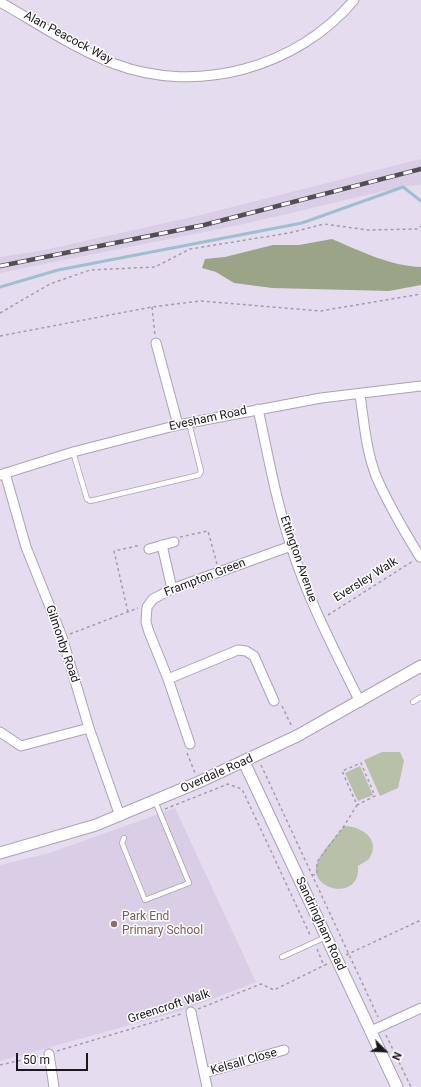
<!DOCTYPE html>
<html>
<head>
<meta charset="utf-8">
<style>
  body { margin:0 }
  #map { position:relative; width:421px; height:1087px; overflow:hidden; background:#e5ddef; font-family:Roboto,sans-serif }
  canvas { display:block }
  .north { position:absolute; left:365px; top:1031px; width:40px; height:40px; -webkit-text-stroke:3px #fff; paint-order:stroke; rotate:114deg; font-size:11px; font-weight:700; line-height:16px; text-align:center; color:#1b181e }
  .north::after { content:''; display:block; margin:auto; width:14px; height:18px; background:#1b181e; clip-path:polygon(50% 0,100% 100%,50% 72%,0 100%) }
  .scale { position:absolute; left:16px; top:1053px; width:72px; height:18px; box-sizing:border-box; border:2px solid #1b181e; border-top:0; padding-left:5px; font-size:12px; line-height:14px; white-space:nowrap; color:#1b181e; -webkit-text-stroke:3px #fff; paint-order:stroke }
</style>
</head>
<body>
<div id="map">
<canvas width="421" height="1087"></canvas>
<div class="north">N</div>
<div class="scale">50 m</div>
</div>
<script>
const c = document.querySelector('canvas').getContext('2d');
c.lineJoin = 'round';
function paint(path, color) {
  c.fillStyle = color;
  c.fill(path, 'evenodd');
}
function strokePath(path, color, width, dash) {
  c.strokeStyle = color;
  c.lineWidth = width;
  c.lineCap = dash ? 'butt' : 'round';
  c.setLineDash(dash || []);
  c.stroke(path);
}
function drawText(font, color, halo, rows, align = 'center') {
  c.font = font + ' Roboto,sans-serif';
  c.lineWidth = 3;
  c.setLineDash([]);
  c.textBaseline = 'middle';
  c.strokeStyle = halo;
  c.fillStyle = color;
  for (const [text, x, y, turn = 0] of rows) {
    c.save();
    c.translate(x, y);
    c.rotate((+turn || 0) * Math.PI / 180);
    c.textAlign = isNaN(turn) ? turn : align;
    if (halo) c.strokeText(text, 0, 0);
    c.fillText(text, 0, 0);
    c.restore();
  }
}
paint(new Path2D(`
  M 421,159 L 421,184 L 419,185 L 401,187 L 244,224 L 0,273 L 0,257 L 44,250 L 201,215 Z
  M 175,808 L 256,982 L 184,1010 L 0,1061 L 0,865 L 50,853 Z`), '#d9cee6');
paint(new Path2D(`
  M 382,752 L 400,752 L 404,761 L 398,788 L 380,796 L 364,760 Z
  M 360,766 L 373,795 L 358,801 L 345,773 Z
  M 344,826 C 361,826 382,839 369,859 C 367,861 361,864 358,866 C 361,904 304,889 318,861 C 324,848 336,837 344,826 Z`), '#b9c0a9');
paint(new Path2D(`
  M 332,239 C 360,251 390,266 421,267 L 421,285 L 389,291 L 272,288 L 234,283 L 216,272 L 202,268 L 205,259 L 225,257 L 273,245 L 299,245 Z`), '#9ba487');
strokePath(new Path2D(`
  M 0,287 L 58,270 L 302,223 L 403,187 L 421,201`), '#9fbed1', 3);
const service = new Path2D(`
  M 73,452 L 87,499 L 90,501 L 199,475 L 201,471 L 189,423
  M 413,702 L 421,697
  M 124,838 L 122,843 L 145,900 L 189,883 L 155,801
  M 282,957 L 326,937`);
const minor = new Path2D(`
  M 0,2 C 37,23 75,49 115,64 C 197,95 297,68 354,0
  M 156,343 L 178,425
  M 360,395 C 364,422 366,450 376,476 C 388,504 404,531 420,557
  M 258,409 C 268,455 276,501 291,546 C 308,600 335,651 360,702
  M 5,473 L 26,547 L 62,637 L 89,728 L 120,816
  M 0,475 L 73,452 L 178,425 L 321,398 L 421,386
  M 162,545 L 172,589
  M 149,549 L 174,542
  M 168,679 L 238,650 L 246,651 L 254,656 L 274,701
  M 0,732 L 21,746 L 89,728
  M 190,744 L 168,679 L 149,632 L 146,622 L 147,607 L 153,599 L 172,589 L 291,546
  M 191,1012 L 207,1087
  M 371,1031 L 421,1008
  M 49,1054 L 54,1087
  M 204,1073 L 284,1050`);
const tertiary = new Path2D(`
  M 244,762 L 397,1087
  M 0,853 L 96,825 L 199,782 L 297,736 L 421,666`);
strokePath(service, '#aaa3b3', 6);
strokePath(minor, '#aaa3b3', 11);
strokePath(tertiary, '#aaa3b3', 13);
strokePath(new Path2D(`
  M 152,307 L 155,335
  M 0,313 L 50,284 L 90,270 L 155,267 L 190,249 L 289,233 L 324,224 L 368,230 L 417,229 L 421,226
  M 0,336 L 152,307 L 200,301 L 321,311 L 421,294
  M 180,537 L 208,531 L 217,564
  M 128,612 L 114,551 L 141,545
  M 328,615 L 413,561
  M 70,634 L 138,608
  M 282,706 L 292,727
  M 187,753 L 195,773
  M 261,765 L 378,1017
  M 165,809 L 228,784 L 242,789 L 311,937
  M 312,875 L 317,874 L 317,862 L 344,826 L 357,805 L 342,771 L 361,763 L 375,796 L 357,805
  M 317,949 L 324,966
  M 346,955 L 421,920
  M 198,1009 L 261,984 L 274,990 L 329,963
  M 386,1035 L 411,1087
  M 57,1051 L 181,1014
  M 0,1065 L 39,1056`), '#a39dab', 1.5, [3, 3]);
strokePath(service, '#fff', 4.5);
strokePath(minor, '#fff', 9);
strokePath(tertiary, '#fff', 11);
const rail = new Path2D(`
  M 0,266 L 204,225 L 421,169`);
strokePath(rail, '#524e57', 4.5);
strokePath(rail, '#fff', 3, [9]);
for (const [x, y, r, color] of [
  [114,924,4,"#8d6e63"]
]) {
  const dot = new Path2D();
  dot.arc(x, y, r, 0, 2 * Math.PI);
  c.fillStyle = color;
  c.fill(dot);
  strokePath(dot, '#fff', 1.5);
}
drawText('12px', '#1b181e', '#fff', [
  ["Alan Peacock Way",68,38,28],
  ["Evesham Road",208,419,-12],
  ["Ettington Avenue",298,559,71],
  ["Frampton Green",205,578,-21],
  ["Eversley Walk",366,580,-32],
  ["Gilmonby Road",62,644,71],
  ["Overdale Road",217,774,-24],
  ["Sandringham Road",320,924,65],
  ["Greencroft Walk",169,1007,-18],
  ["Kelsall Close",244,1062,-16]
]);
drawText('12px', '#785e54', '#fff', [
  ["Park End",122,917],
  ["Primary School",122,931]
], 'left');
</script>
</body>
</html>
